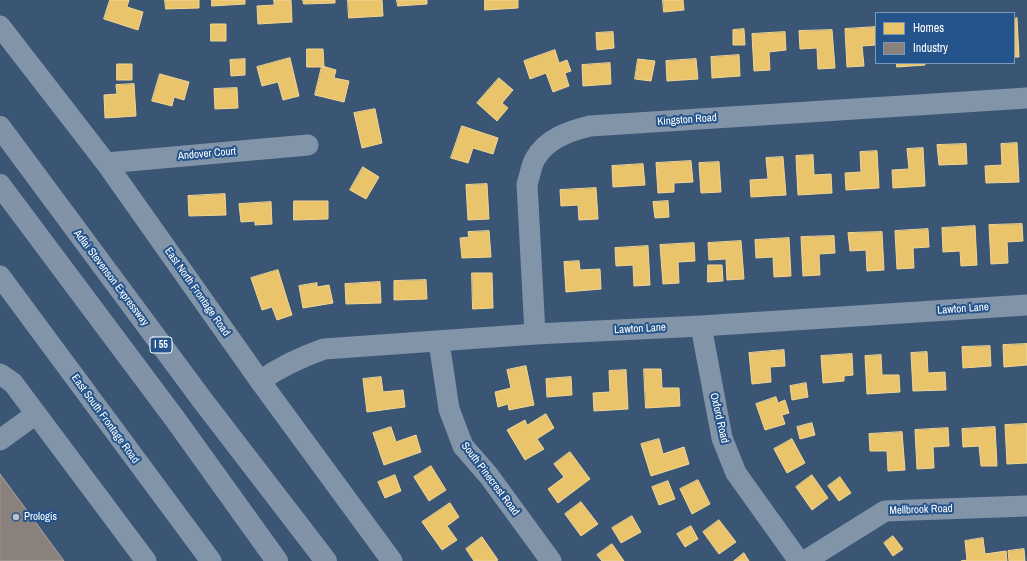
<!DOCTYPE html>
<html>
<head>
<meta charset="utf-8">
<style>
  body { margin:0 }
  #map { position:relative; width:1027px; height:561px; overflow:hidden; background:#3b5574; font-family:"Archivo Narrow",sans-serif }
  canvas { display:block }
  .legend { position:absolute; left:875px; top:12px; width:140px; height:52px; box-sizing:border-box; background:#24548b; border:1px solid #7c98b9; margin:0; padding:5px 7px; list-style:none; font-size:12px; color:#fff }
  .legend li { display:flex; align-items:center; gap:8px; height:20px }
  .legend b { width:20px; border:1px solid #7c98b9 }
</style>
</head>
<body>
<div id="map">
<canvas width="1027" height="561"></canvas>
<ul class="legend">
<li><b style="height:11px;background:#e9c46a"></b>Homes</li>
<li><b style="height:11px;background:#8a817c"></b>Industry</li>
</ul>
</div>
<script>
const c = document.querySelector('canvas').getContext('2d');
c.lineJoin = 'round';
function paint(path, color) {
  c.fillStyle = color;
  c.fill(path, 'evenodd');
}
function strokePath(path, color, width, dash) {
  c.strokeStyle = color;
  c.lineWidth = width;
  c.lineCap = dash ? 'butt' : 'round';
  c.setLineDash(dash || []);
  c.stroke(path);
}
function drawText(font, color, halo, rows, align = 'center') {
  c.font = font + ' "Archivo Narrow",sans-serif';
  c.lineWidth = 4;
  c.setLineDash([]);
  c.textBaseline = 'middle';
  c.strokeStyle = halo;
  c.fillStyle = color;
  for (const [text, x, y, turn = 0] of rows) {
    c.save();
    c.translate(x, y);
    c.rotate((+turn || 0) * Math.PI / 180);
    c.textAlign = isNaN(turn) ? turn : align;
    if (halo) c.strokeText(text, 0, 0);
    c.fillText(text, 0, 0);
    c.restore();
  }
}
const homes = new Path2D(`
  M 110,0 L 129,0 L 127,7 L 143,12 L 138,30 L 104,19 Z
  M 165,0 L 199,0 L 199,8 L 166,9 Z
  M 212,0 L 245,0 L 245,4 L 212,6 Z
  M 274,0 L 291,0 L 292,22 L 258,24 L 257,6 L 274,5 Z
  M 303,0 L 335,0 L 335,3 L 304,4 Z
  M 348,0 L 382,0 L 383,16 L 349,18 Z
  M 397,0 L 427,0 L 427,4 L 398,6 Z
  M 485,0 L 518,0 L 518,8 L 485,10 Z
  M 663,0 L 683,0 L 684,10 L 664,12 Z
  M 1017,18 L 1019,57 L 1014,57 L 1014,19 Z
  M 211,24 L 226,24 L 226,41 L 211,41 Z
  M 876,27 L 876,45 L 862,46 L 864,66 L 847,67 L 845,29 Z
  M 744,29 L 745,45 L 733,45 L 733,30 Z
  M 832,30 L 835,68 L 818,69 L 817,48 L 800,49 L 799,31 Z
  M 613,32 L 614,48 L 597,50 L 596,33 Z
  M 785,32 L 786,50 L 769,52 L 770,70 L 754,71 L 752,34 Z
  M 307,49 L 323,49 L 324,67 L 307,67 Z
  M 555,50 L 559,63 L 567,60 L 571,71 L 565,73 L 569,86 L 553,92 L 546,73 L 530,79 L 524,61 Z
  M 739,55 L 740,76 L 712,78 L 711,57 Z
  M 290,58 L 299,96 L 283,100 L 278,82 L 262,86 L 257,67 Z
  M 245,59 L 245,75 L 231,76 L 230,60 Z
  M 638,59 L 655,61 L 651,81 L 635,79 Z
  M 696,59 L 698,79 L 667,81 L 666,61 Z
  M 610,63 L 611,84 L 583,86 L 582,65 Z
  M 897,63 L 925,63 L 925,65 L 897,67 Z
  M 117,64 L 132,64 L 132,80 L 117,80 Z
  M 322,66 L 336,70 L 334,78 L 349,81 L 344,102 L 315,95 Z
  M 160,74 L 189,82 L 184,100 L 174,97 L 172,106 L 152,101 Z
  M 499,78 L 513,90 L 502,103 L 508,108 L 497,121 L 477,103 Z
  M 134,84 L 136,116 L 105,118 L 104,95 L 117,94 L 116,85 Z
  M 237,88 L 238,108 L 215,109 L 214,89 Z
  M 375,109 L 382,143 L 362,148 L 354,113 Z
  M 462,126 L 498,138 L 493,154 L 473,148 L 468,163 L 451,158 Z
  M 1017,143 L 1019,182 L 986,183 L 985,166 L 1002,165 L 1001,144 Z
  M 966,144 L 967,164 L 939,165 L 937,145 Z
  M 923,148 L 925,186 L 893,188 L 892,170 L 909,169 L 907,149 Z
  M 877,151 L 879,188 L 846,190 L 845,173 L 861,172 L 860,152 Z
  M 813,155 L 814,175 L 831,174 L 832,193 L 798,195 L 796,156 Z
  M 783,157 L 786,195 L 751,197 L 750,180 L 768,179 L 766,158 Z
  M 691,161 L 693,182 L 674,183 L 674,192 L 658,193 L 656,163 Z
  M 719,162 L 721,192 L 701,193 L 699,163 Z
  M 643,164 L 645,185 L 613,187 L 612,166 Z
  M 363,167 L 379,177 L 366,199 L 350,190 Z
  M 487,184 L 489,219 L 468,220 L 466,185 Z
  M 596,188 L 598,219 L 579,220 L 578,205 L 561,206 L 560,190 Z
  M 225,194 L 226,215 L 189,216 L 188,196 Z
  M 294,201 L 328,201 L 328,219 L 294,220 Z
  M 668,201 L 669,217 L 655,218 L 653,202 Z
  M 271,202 L 272,224 L 255,225 L 255,221 L 241,222 L 239,204 Z
  M 1022,224 L 1023,241 L 1007,242 L 1008,263 L 991,264 L 989,225 Z
  M 975,226 L 977,265 L 961,266 L 960,251 L 943,252 L 942,228 Z
  M 928,229 L 929,247 L 913,248 L 914,268 L 897,269 L 895,231 Z
  M 489,231 L 491,257 L 462,258 L 460,238 L 469,237 L 468,232 Z
  M 882,232 L 884,270 L 867,271 L 866,250 L 850,251 L 848,233 Z
  M 834,236 L 835,253 L 819,254 L 820,275 L 803,276 L 801,237 Z
  M 789,238 L 791,276 L 774,277 L 773,257 L 756,258 L 755,240 Z
  M 741,241 L 744,279 L 727,280 L 726,259 L 709,260 L 708,243 Z
  M 694,243 L 695,261 L 678,262 L 679,283 L 663,284 L 660,245 Z
  M 648,246 L 650,285 L 634,286 L 633,265 L 616,266 L 615,248 Z
  M 579,261 L 580,270 L 600,269 L 601,289 L 566,292 L 564,262 Z
  M 708,265 L 722,265 L 723,281 L 708,282 Z
  M 278,270 L 292,315 L 277,320 L 272,307 L 262,310 L 251,278 Z
  M 472,273 L 492,273 L 493,308 L 473,309 Z
  M 426,280 L 427,299 L 394,300 L 394,281 Z
  M 380,282 L 381,303 L 346,304 L 345,284 Z
  M 317,283 L 317,287 L 329,285 L 333,303 L 303,308 L 299,286 Z
  M 1027,344 L 1027,365 L 1004,367 L 1003,345 Z
  M 990,346 L 991,366 L 963,368 L 962,347 Z
  M 784,350 L 785,366 L 770,367 L 771,382 L 752,384 L 749,353 Z
  M 927,352 L 928,373 L 945,372 L 946,390 L 913,391 L 911,353 Z
  M 852,354 L 853,375 L 844,376 L 844,381 L 823,383 L 821,356 Z
  M 881,355 L 882,375 L 899,375 L 900,392 L 867,394 L 865,356 Z
  M 526,366 L 534,405 L 509,410 L 508,404 L 498,407 L 495,392 L 511,388 L 507,370 Z
  M 644,369 L 661,369 L 662,388 L 679,388 L 680,406 L 646,408 Z
  M 626,370 L 628,409 L 594,411 L 593,393 L 610,392 L 609,371 Z
  M 381,377 L 383,392 L 403,390 L 405,407 L 367,412 L 363,379 Z
  M 571,377 L 572,395 L 547,397 L 546,379 Z
  M 806,383 L 808,397 L 792,400 L 790,386 Z
  M 776,397 L 778,403 L 785,400 L 789,413 L 782,415 L 785,424 L 765,430 L 756,404 Z
  M 546,414 L 554,428 L 537,439 L 544,449 L 525,460 L 507,430 L 525,420 L 527,425 Z
  M 812,423 L 815,435 L 800,439 L 797,427 Z
  M 1027,424 L 1027,463 L 1007,464 L 1005,425 Z
  M 391,427 L 396,442 L 416,435 L 421,452 L 384,465 L 373,433 Z
  M 995,427 L 997,466 L 981,466 L 979,446 L 963,447 L 962,429 Z
  M 948,428 L 949,446 L 933,447 L 934,468 L 917,469 L 915,430 Z
  M 902,432 L 905,470 L 888,471 L 887,451 L 870,451 L 869,434 Z
  M 659,439 L 663,454 L 684,447 L 689,464 L 651,476 L 641,444 Z
  M 792,439 L 805,463 L 787,473 L 774,449 Z
  M 570,452 L 590,479 L 558,503 L 548,489 L 564,477 L 554,464 Z
  M 431,466 L 446,490 L 429,501 L 414,477 Z
  M 395,475 L 401,491 L 385,498 L 378,482 Z
  M 812,475 L 828,498 L 812,510 L 796,487 Z
  M 840,477 L 851,493 L 839,501 L 828,486 Z
  M 698,480 L 710,504 L 692,514 L 680,489 Z
  M 668,481 L 675,499 L 659,505 L 652,487 Z
  M 581,502 L 598,524 L 581,536 L 565,514 Z
  M 450,503 L 459,517 L 447,526 L 457,540 L 442,550 L 422,522 Z
  M 632,516 L 641,532 L 621,543 L 612,528 Z
  M 719,520 L 736,542 L 719,554 L 703,532 Z
  M 691,526 L 698,539 L 685,547 L 677,534 Z
  M 893,536 L 903,549 L 893,556 L 884,543 Z
  M 482,537 L 498,560 L 496,561 L 474,561 L 466,549 Z
  M 983,538 L 985,554 L 1006,551 L 1007,561 L 961,561 L 967,560 L 965,541 Z
  M 612,544 L 624,561 L 602,561 L 597,555 Z
  M 1024,549 L 1025,561 L 1009,561 L 1008,551 Z
  M 744,553 L 749,561 L 734,561 Z`);
paint(homes, '#e9c46a');
strokePath(homes, '#f0d697', 1);
const industry = new Path2D(`
  M 0,474 L 64,561 L 0,561 Z`);
paint(industry, '#8a817c');
strokePath(industry, '#ada7a3', 1);
strokePath(new Path2D(`
  M 0,26 L 106,163 L 260,381 L 392,561
  M 106,163 L 308,145
  M 0,276 L 211,561
  M 701,326 L 722,438 L 736,473 L 799,561
  M 535,334 L 527,184 C 530,176 531,166 535,159 C 546,139 569,131 590,126 L 1027,98
  M 439,342 L 449,409 L 463,446 L 489,476 L 551,561
  M 0,374 L 13,383 L 146,561
  M 260,381 C 280,367 301,357 324,349 L 535,334 L 701,326 L 1027,305
  M 0,440 L 36,414
  M 805,561 L 885,511 L 1027,506`), '#8295a8', 21);
strokePath(new Path2D(`
  M 0,127 L 203,401 L 326,561
  M 0,185 L 175,419 L 277,561`), '#8293a7', 22);
for (const [x, y, r, color] of [
  [16,517,4,"#bac4ce"]
]) {
  const dot = new Path2D();
  dot.arc(x, y, r, 0, 2 * Math.PI);
  c.fillStyle = color;
  c.fill(dot);
  strokePath(dot, '#24548b', 1.5);
}
for (const [x, y, w] of [
  [161,345,22]
]) {
  const box = new Path2D();
  box.roundRect(x - w / 2, y - 8, w, 16, 3);
  c.fillStyle = '#24548b';
  c.fill(box);
  strokePath(box, '#fff', 1);
}
drawText('bold 10px', '#fff', null, [
  ["I 55",161,345]
]);
drawText('11px', '#fff', '#24548b', [
  ["Kingston Road",687,120,-4],
  ["Andover Court",207,154,-5],
  ["Adlai Stevenson Expressway",111,278,53],
  ["East North Frontage Road",197,292,55],
  ["Lawton Lane",963,309,-4],
  ["Lawton Lane",640,329,-3],
  ["Oxford Road",719,418,77],
  ["East South Frontage Road",105,419,54],
  ["South Pinecrest Road",490,479,53],
  ["Mellbrook Road",921,510,-2]
]);
drawText('11px', '#fff', '#24548b', [
  ["Prologis",24,517]
], 'left');
</script>
</body>
</html>
